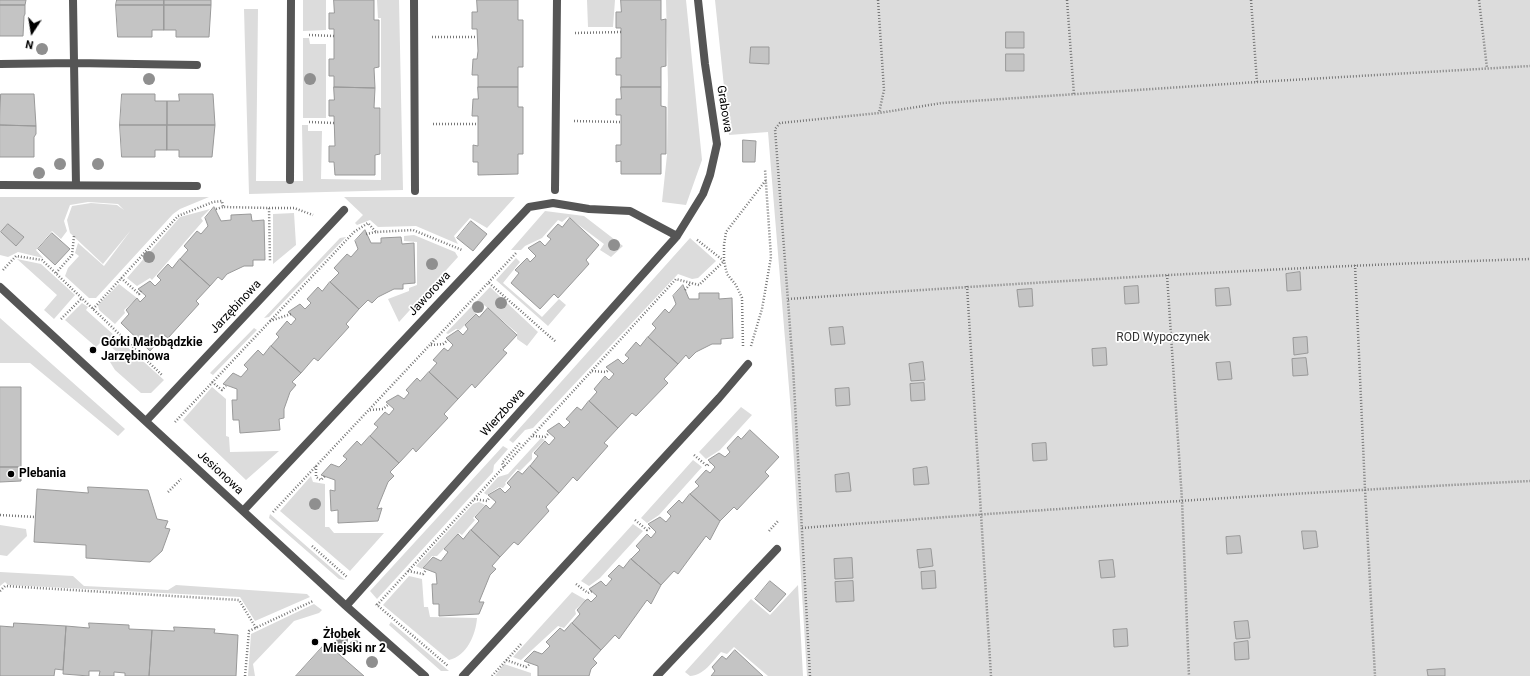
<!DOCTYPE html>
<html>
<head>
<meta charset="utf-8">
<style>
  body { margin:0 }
  #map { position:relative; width:1530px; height:676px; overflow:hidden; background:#fff; font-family:Roboto,sans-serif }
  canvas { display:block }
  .north { position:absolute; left:12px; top:12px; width:40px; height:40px; -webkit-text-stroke:3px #fff; paint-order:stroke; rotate:192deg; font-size:11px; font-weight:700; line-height:16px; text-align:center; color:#000 }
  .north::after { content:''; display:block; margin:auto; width:14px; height:18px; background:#000; clip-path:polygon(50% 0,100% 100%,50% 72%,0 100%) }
</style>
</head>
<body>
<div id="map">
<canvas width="1530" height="676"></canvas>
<div class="north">N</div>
</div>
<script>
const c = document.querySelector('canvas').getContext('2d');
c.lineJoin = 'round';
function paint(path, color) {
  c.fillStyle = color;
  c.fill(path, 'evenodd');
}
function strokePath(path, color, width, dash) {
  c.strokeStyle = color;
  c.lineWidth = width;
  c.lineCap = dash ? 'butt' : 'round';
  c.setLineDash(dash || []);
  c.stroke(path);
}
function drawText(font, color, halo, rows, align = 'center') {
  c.font = font + ' Roboto,sans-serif';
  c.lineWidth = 3.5;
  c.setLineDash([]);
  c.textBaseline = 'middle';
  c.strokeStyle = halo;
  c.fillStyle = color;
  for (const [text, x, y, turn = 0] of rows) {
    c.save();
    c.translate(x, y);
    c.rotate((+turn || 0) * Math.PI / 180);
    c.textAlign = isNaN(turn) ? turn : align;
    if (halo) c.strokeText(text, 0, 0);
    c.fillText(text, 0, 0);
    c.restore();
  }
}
paint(new Path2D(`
  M 303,0 L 326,0 L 326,30 L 303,31 Z
  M 377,0 L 399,0 L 403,190 L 249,194 L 244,9 L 258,9 L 256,181 L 303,181 L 302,125 L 308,125 L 308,131 L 322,131 L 321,179 L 381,180 L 381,18 L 378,18 Z
  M 587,0 L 615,0 L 613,27 L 588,27 Z
  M 666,0 L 686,0 L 702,160 L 686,205 L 662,202 L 667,155 L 668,84 Z
  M 715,0 L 1530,0 L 1530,676 L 807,676 L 791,412 L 768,132 L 729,135 Z
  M 303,38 L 309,38 L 310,44 L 326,44 L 326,118 L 303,118 Z
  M 0,197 L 209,197 L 180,209 L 173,214 L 96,298 L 89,298 L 65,276 L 68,268 L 79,256 L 75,253 L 78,243 L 104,266 L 131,230 L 103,264 L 70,233 L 67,220 L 72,206 L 91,203 L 117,205 L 124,210 L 118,204 L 88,202 L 70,205 L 64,221 L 67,231 L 61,239 L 52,231 L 36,250 L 43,258 L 18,252 L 8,257 L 0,255 Z
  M 344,197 L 515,197 L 487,228 L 470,218 L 454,236 L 458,244 L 416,226 L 378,227 L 370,220 L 357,225 L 355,223 L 363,215 Z
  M 210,209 L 201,218 L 203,221 L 152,280 L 150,278 L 137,286 L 127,278 L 180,217 Z
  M 545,211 L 584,216 L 623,246 L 611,257 L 600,250 L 604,244 L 568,217 L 562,222 L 558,220 L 542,238 L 525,246 L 521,250 L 511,250 Z
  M 294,213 L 296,245 L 273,264 L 273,214 Z
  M 414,235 L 455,252 L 458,257 L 399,322 L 388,299 L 409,291 L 409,288 L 417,285 L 417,242 L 404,241 L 404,236 Z
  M 346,237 L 269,317 L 264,318 L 340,238 Z
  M 690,238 L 716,261 L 698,278 L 692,279 L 678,274 L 533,428 L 525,430 L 513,443 L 509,440 Z
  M 516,258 L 520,262 L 503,283 L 542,317 L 559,299 L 566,305 L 548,326 L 496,280 Z
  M 17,259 L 41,264 L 75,295 L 54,319 L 44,310 L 57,295 Z
  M 119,284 L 137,298 L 124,310 L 125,313 L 115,324 L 99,310 L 98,305 Z
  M 490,287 L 538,332 L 527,346 L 517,339 L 517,333 L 484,305 L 460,330 L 456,329 L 448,334 L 446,333 Z
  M 82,303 L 88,307 L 86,310 L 164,380 L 151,393 L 141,393 L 115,370 L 110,362 L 118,353 L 103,340 L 96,347 L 65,320 Z
  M 0,318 L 125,429 L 118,436 L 30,363 L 0,363 Z
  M 254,328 L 257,330 L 213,375 L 210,373 Z
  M 212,387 L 226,399 L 226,436 L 229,437 L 230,452 L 279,451 L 246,480 L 183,420 Z
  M 741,407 L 752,415 L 720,450 L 706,459 L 699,452 Z
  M 541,438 L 545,440 L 532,453 L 532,459 L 520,471 L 517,469 L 505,483 L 506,484 L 503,488 L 499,487 L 487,495 L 484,493 L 498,477 L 508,474 Z
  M 503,446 L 508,449 L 494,465 L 493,472 L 377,599 L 370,591 Z
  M 693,460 L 702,467 L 659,515 L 647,523 L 641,518 Z
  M 311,476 L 313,482 L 325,484 L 325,527 L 329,527 L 334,533 L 384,533 L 350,571 L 280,511 Z
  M 479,502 L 485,505 L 473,518 L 475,520 L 462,535 L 459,533 L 437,556 L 432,556 L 422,569 L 416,566 L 473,504 Z
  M 270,514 L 345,580 L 339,579 L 269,518 Z
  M 633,524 L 643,531 L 600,578 L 589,586 L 581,581 Z
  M 0,525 L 26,529 L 27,536 L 7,556 L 0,555 Z
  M 0,572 L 73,576 L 84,586 L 168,590 L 176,585 L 307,594 L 310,597 L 255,621 L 240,597 L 8,585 L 5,582 L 0,586 Z
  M 409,576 L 422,579 L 424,607 L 428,607 L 430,617 L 477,618 C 476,634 467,656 449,660 L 383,605 Z
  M 798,585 L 803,676 L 768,676 L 734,647 L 727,654 L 721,652 C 713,661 703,676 690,676 L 685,672 L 751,599 L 770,615 Z
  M 572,592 L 586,600 L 575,610 L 576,614 L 564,628 L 558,626 L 521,660 L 513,657 Z
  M 314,604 L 322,610 L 319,613 L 294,621 L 253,664 L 255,676 L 248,676 L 251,634 Z
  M 391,622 L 449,671 L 441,671 L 389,625 Z
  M 504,664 L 531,673 L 531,676 L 495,676 Z`), '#dcdcdc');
const building = new Path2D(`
  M 0,0 L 26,0 L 25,5 L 0,5 Z
  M 117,0 L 164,0 L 164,5 L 116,5 Z
  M 164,0 L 211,0 L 211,5 L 164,5 Z
  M 334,0 L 374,0 L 374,20 L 379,20 L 379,67 L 374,68 L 375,88 L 334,87 L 334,76 L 329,76 L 329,59 L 334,59 L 334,29 L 329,29 L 329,13 L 334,13 Z
  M 477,0 L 518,0 L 518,20 L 523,20 L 523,67 L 518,67 L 518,87 L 478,87 L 478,75 L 472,75 L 473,59 L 477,59 L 478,51 L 477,29 L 472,29 L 472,12 L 477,12 Z
  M 621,0 L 661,0 L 661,20 L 666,19 L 666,66 L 661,67 L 661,87 L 621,87 L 621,75 L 616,75 L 616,58 L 621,58 L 621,28 L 616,28 L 616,12 L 621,12 Z
  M 0,5 L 25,5 L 25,14 L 24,16 L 23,36 L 0,36 Z
  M 116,5 L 164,5 L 164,30 L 152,30 L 152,37 L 118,37 Z
  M 164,5 L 211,5 L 209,37 L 176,37 L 176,30 L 164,30 Z
  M 1006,32 L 1024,32 L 1024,48 L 1006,48 Z
  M 751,47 L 769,47 L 769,64 L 750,63 Z
  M 1006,54 L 1024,54 L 1024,71 L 1006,71 Z
  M 334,87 L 375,88 L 374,108 L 380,108 L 380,154 L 375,155 L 375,175 L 335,175 L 334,162 L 329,162 L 329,146 L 335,146 L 334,116 L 329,116 L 329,100 L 334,100 Z
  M 478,87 L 518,87 L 518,107 L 523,107 L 523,154 L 518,154 L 518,174 L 478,175 L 478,162 L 473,162 L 473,145 L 478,146 L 478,116 L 472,116 L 473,99 L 478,99 Z
  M 621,87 L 661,87 L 661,106 L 666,107 L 666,154 L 661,154 L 661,174 L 621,174 L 621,161 L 616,162 L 616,145 L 621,145 L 621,115 L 616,115 L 616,99 L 621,99 Z
  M 1,94 L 34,94 L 36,126 L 0,125 Z
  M 122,94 L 155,94 L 155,101 L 167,101 L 167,125 L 120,125 Z
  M 179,94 L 213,94 L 215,125 L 167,125 L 167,101 L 179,101 Z
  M 0,125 L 36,126 L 36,134 L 34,137 L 34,157 L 0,157 Z
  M 120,125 L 167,125 L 167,150 L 155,150 L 155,157 L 122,157 Z
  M 167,125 L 215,125 L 212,157 L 179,157 L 179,150 L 167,150 Z
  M 743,140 L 756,141 L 755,162 L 743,162 Z
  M 214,207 L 221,221 L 231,220 L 231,215 L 251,214 L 252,221 L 264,220 L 265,260 L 253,260 L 253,266 L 244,266 L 227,274 L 222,280 L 218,277 L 210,286 L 180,259 L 188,250 L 184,246 L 197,231 L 201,234 L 208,226 L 205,218 Z
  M 570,218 L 599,245 L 586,260 L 589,264 L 558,298 L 554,294 L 540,309 L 511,283 L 519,273 L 515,270 L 527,258 L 530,262 L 536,256 L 528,248 L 540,241 L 545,246 L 551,239 L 547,236 L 558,224 L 562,227 Z
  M 471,221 L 487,234 L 473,251 L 457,238 Z
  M 8,224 L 24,237 L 16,246 L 1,232 Z
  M 365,230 L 371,243 L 381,243 L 381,238 L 401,237 L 402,244 L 414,243 L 415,283 L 403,284 L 403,289 L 394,289 L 378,297 L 372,303 L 368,300 L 359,309 L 330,282 L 339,273 L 334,268 L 347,254 L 351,257 L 358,249 L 355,241 Z
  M 52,233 L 70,249 L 55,265 L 38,249 Z
  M 180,259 L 210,286 L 196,301 L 199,304 L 168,338 L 164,335 L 150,351 L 121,323 L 129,314 L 126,310 L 137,298 L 140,302 L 146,296 L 138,289 L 150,281 L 155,286 L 161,280 L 157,276 L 168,264 L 172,268 Z
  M 1300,272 L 1301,290 L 1287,291 L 1286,274 Z
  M 330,282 L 359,309 L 346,324 L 349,327 L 318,361 L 314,358 L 301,373 L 271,346 L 279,337 L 276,334 L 287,321 L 291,325 L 296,319 L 288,312 L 300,304 L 305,309 L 311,303 L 307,299 L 318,287 L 322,291 Z
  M 683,285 L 689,299 L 699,299 L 699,293 L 719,293 L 719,299 L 732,298 L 733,338 L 721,339 L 721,344 L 712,344 L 696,352 L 689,359 L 686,355 L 678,364 L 648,337 L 656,328 L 652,324 L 665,309 L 669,313 L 676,304 L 673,296 Z
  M 1138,286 L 1139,303 L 1125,304 L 1124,287 Z
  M 1229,288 L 1231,305 L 1216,306 L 1215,289 Z
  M 1032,289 L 1033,306 L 1019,307 L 1017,290 Z
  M 488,308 L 517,335 L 503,350 L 507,353 L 475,388 L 472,384 L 458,399 L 429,372 L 437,363 L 433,360 L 444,348 L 448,351 L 453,345 L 446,338 L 458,330 L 463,335 L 468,329 L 465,325 L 476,314 L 479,317 Z
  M 843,327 L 845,344 L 831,345 L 829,328 Z
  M 648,337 L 678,364 L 664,379 L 668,383 L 636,416 L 632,413 L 618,428 L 589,401 L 597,392 L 594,389 L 605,376 L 609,380 L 614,374 L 606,367 L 618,359 L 623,364 L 629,358 L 625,355 L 636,342 L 640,346 Z
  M 1307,337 L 1308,353 L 1294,355 L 1293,338 Z
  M 271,346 L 301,373 L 292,382 L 296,385 L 290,392 L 284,409 L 284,418 L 279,419 L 280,430 L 240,433 L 239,420 L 233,420 L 232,400 L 237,400 L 237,389 L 223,384 L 233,373 L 241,377 L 248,369 L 244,365 L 258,350 L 263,355 Z
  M 1106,348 L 1107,365 L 1093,366 L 1092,349 Z
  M 1306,358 L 1308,375 L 1293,376 L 1292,359 Z
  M 923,362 L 925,380 L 911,381 L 909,364 Z
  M 1230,362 L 1232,379 L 1218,380 L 1216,363 Z
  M 429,372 L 458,399 L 444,414 L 448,418 L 416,452 L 413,448 L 399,463 L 370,436 L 378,427 L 374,424 L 385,412 L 389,415 L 394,409 L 386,402 L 398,395 L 404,399 L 409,393 L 406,390 L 417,378 L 420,381 Z
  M 924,383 L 925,400 L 911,401 L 910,384 Z
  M 0,387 L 21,387 L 21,467 L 0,467 Z
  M 849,388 L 850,405 L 836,406 L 835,389 Z
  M 589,401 L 618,428 L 604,443 L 608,446 L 577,481 L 573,477 L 559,493 L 530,466 L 538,456 L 534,453 L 545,441 L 549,445 L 555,438 L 547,431 L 559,423 L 564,428 L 570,422 L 566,419 L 577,407 L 581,410 Z
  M 750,430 L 779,457 L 765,472 L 769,476 L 737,510 L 734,507 L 720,521 L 690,494 L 699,486 L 695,482 L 706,470 L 710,473 L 715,467 L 708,460 L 719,453 L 725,457 L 730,452 L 727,448 L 738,436 L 741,439 Z
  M 370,436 L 399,463 L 390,472 L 394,476 L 388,482 L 377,509 L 382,508 L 378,521 L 338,523 L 338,510 L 331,511 L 330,490 L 335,491 L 335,480 L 321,475 L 331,464 L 339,467 L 347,459 L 343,456 L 357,441 L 361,445 Z
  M 1046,443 L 1047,460 L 1033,461 L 1032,444 Z
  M 530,466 L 559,493 L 546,507 L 549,511 L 518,545 L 514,542 L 500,557 L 471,530 L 479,521 L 475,517 L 486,505 L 490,509 L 496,502 L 488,495 L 500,488 L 505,493 L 511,487 L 507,483 L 518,471 L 522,474 Z
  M 0,467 L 21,467 L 21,481 L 0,482 Z
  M 927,467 L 929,484 L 914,485 L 913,469 Z
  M 849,473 L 851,491 L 836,492 L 835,475 Z
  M 88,487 L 148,490 L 157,519 L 168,521 L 165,528 L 170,529 L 162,551 L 150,562 L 86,558 L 86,545 L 34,542 L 37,489 L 88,493 Z
  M 690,494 L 720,521 L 710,540 L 706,536 L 678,574 L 674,571 L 661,585 L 631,559 L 640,550 L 636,546 L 647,534 L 651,538 L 656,532 L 648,524 L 660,517 L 666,522 L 671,516 L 667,512 L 679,500 L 682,503 Z
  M 471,530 L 500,557 L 492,566 L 496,569 L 490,575 L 479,602 L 484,602 L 479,614 L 439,616 L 439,604 L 433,604 L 432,584 L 437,584 L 436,573 L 423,568 L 433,557 L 441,561 L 448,552 L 444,549 L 458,534 L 463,539 Z
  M 1302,531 L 1316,531 L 1318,547 L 1304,549 Z
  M 1240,536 L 1242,553 L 1227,554 L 1226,537 Z
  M 931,549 L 933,566 L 919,568 L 917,550 Z
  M 852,558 L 853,578 L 835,579 L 834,559 Z
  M 631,559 L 661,585 L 651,604 L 647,600 L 619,639 L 615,635 L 601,650 L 572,623 L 580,614 L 577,610 L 586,600 L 588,599 L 591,602 L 597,596 L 589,589 L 601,581 L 606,586 L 612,579 L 608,576 L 619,565 L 623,568 Z
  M 1113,560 L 1115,577 L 1101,578 L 1099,561 Z
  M 935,571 L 936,588 L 922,589 L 921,572 Z
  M 770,581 L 786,594 L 770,612 L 755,599 Z
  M 853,581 L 854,601 L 836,602 L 835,582 Z
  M 1248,621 L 1250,638 L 1236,639 L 1234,622 Z
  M 14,623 L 66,626 L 63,670 L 55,669 L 54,676 L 0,676 L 0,626 L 13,627 Z
  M 89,623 L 129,625 L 129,629 L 152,630 L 149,676 L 125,676 L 125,673 L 114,672 L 114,676 L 99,676 L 100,671 L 89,671 L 89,676 L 63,674 L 66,626 L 89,628 Z
  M 572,623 L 601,650 L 593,659 L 597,663 L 591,669 L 589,676 L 538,676 L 538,666 L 524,661 L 534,651 L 542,654 L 550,646 L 546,642 L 560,628 L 564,631 Z
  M 174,627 L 215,629 L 214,633 L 238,635 L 236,676 L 149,676 L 152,630 L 174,631 Z
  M 1127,629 L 1128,646 L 1114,647 L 1113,630 Z
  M 1248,641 L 1249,659 L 1235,660 L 1234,643 Z
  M 326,643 L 364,676 L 296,676 Z
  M 735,650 L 763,676 L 711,676 L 715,671 L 712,667 L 722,656 L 726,659 Z
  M 1445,669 L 1445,676 L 1428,676 L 1427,670 Z`);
paint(building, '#c4c4c4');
strokePath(building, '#999', 1);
strokePath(new Path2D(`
  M 878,0 L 884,90 L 879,113
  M 1067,0 L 1074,95
  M 1251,0 L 1257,82
  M 1479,0 L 1487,68
  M 575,33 L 621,32
  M 309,35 L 334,36
  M 432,37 L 477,37
  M 574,121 L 621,122
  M 309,122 L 334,123
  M 433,124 L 478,124
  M 269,208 L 294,208 L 313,215
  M 216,209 L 223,207
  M 366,234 L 376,232
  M 1355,265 L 1365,489 L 1375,676
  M 3,270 L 16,256 L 42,260 L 163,376
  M 56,273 L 72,255 L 74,236
  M 1167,275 L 1182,500 L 1189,676
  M 121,278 L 139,294 L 141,291
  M 489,283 L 556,342
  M 967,286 L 991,676
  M 685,290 L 691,283
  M 788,299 C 1035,282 1282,267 1530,259
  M 93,309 L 178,216 L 213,202 L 222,201 L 223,207 L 269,208 L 270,261
  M 61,319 L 82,298
  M 270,321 L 291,314
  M 431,345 L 443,344 L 448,340
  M 743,346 L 742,298 L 736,285 L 727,274 L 724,261 L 724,245 L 726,232 L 766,180
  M 751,346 L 762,309 L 771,257 L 765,169
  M 592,371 L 606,372 L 609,370
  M 212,382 L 222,390 L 226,386
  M 370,410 L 383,409 L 389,404
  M 175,422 L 354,232 L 368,223 L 376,232 L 413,230 L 462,250
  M 533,436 L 545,437 L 549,433
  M 694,455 L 707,466 L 710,463
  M 316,466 L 316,477 L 321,480 L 325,476
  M 504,467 L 502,463 L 520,443
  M 168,492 L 181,479
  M 474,499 L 487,501 L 490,497
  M 273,512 L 516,253
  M 0,515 L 36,517
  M 635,520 L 647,530 L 651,527
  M 802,528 C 1044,509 1287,493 1530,481
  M 769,531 L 778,521
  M 312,546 L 347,577
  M 408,571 L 423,574 L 426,570
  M 576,584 L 588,593 L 592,591
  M 0,591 L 5,586 L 239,600 L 256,628
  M 376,604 L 448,666
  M 377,605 L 676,279 L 699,285 L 724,261 L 696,239
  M 506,660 L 526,667 L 530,664
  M 245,676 L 249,631 L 313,601
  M 492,676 L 522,643
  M 810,676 L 793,367 L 775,129 L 780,123 L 879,113 L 942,103 L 1257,82 L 1530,66`), '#777', 2.5, [1, 2]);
strokePath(new Path2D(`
  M 73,0 L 76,185
  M 414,0 L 415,191
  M 0,64 L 74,63 L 197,65
  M 290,180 L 291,0
  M 0,185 L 197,186
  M 555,190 L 557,0
  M 0,287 L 346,606 L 425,676
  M 146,421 L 344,210
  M 243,511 L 529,207 L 553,203 L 589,209 L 630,211 L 677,236
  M 346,606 L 677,236 L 703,194 L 710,175 L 717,144 L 705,64 L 698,0
  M 463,676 L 719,398 L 748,364
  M 657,676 L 777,549`), '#555', 8);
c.fillStyle = '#8f8f8f';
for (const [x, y] of [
  [42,49],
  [149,79],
  [310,79],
  [60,164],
  [98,164],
  [39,173],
  [614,245],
  [149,257],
  [432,264],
  [501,303],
  [478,307],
  [315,504],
  [342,640],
  [355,646],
  [372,662]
]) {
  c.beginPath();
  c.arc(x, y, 6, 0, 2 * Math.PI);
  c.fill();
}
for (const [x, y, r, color] of [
  [93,350,4,"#000"],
  [11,474,4,"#000"],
  [315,642,4,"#000"]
]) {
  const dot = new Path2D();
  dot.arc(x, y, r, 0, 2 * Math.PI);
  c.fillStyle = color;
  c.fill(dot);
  strokePath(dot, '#fff', 1.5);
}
drawText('12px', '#000', '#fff', [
  ["Grabowa",724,109,81],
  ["Jaworowa",430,294,-47],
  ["Jarzębinowa",236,307,-47],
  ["Wierzbowa",503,413,-48],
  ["Jesionowa",220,473,43]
]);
drawText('12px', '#333', '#fff', [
  ["ROD Wypoczynek",1163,338]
]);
drawText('bold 12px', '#000', '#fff', [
  ["Górki Małobądzkie",101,343],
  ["Jarzębinowa",101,357],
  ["Plebania",19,474],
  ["Żłobek",323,635],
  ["Miejski nr 2",323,649]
], 'left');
</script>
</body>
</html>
